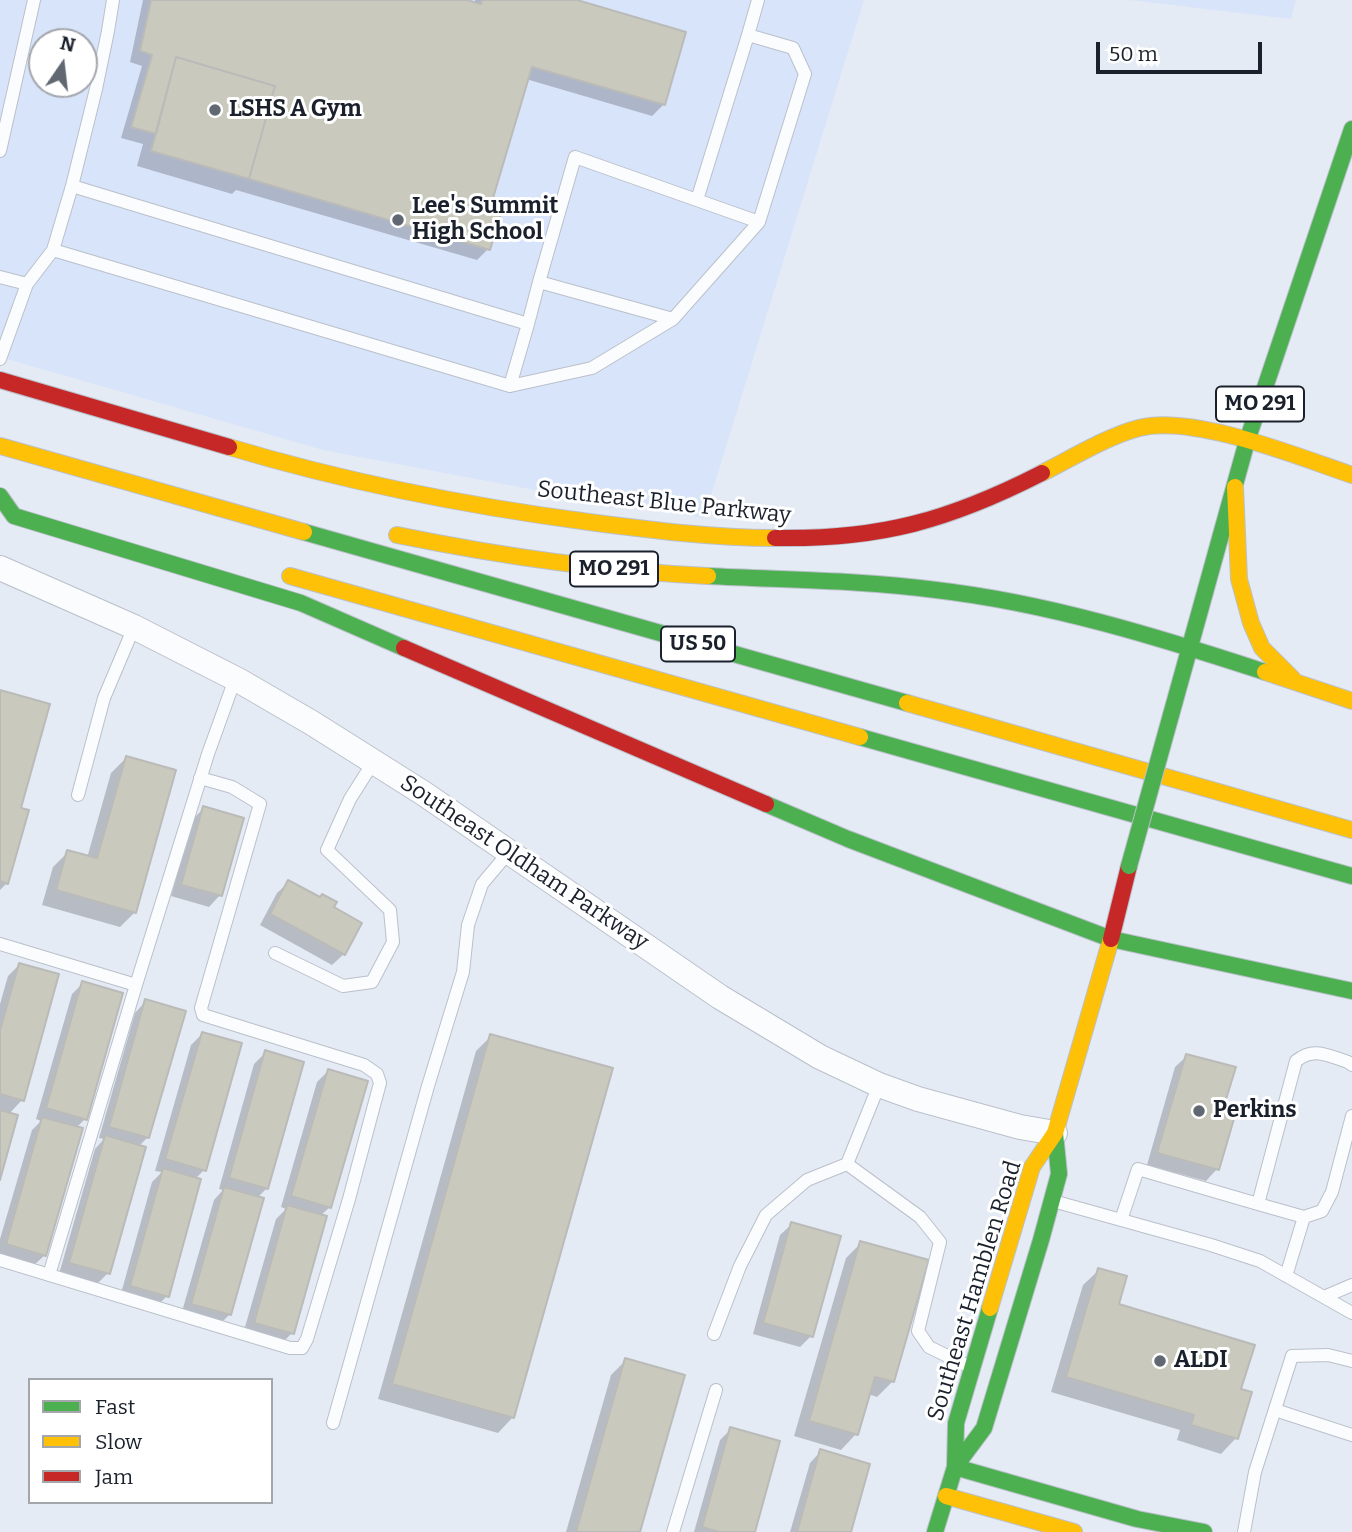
<!DOCTYPE html>
<html>
<head>
<meta charset="utf-8">
<style>
  body { margin:0 }
  #map { position:relative; width:1352px; height:1532px; overflow:hidden; background:#e5ebf5; font-family:Bitter,serif }
  canvas { display:block }
  .legend { position:absolute; left:28px; top:1378px; width:245px; height:126px; box-sizing:border-box; background:#fff; border:2px solid #a3a6ab; margin:0; padding:9px 12px; list-style:none; font-size:21px; color:#1a212c }
  .legend li { display:flex; align-items:center; gap:14px; height:35px }
  .legend b { width:35px; border:2px solid #a3a6ab }
  .north { position:absolute; left:28px; top:28px; width:70px; height:70px; box-sizing:border-box; background:#fff; border:2px solid #a3a6ab; border-radius:50%; rotate:14deg; font-size:19px; font-weight:700; line-height:28px; text-align:center; color:#1a212c }
  .north::after { content:''; display:block; margin:auto; width:24px; height:32px; background:#616872; clip-path:polygon(50% 0,100% 100%,50% 72%,0 100%) }
  .scale { position:absolute; left:1096px; top:42px; width:166px; height:32px; box-sizing:border-box; border:4px solid #1a212c; border-top:0; padding-left:9px; font-size:21px; line-height:24px; white-space:nowrap; color:#1a212c; -webkit-text-stroke:5px #fff; paint-order:stroke }
</style>
</head>
<body>
<div id="map">
<canvas width="1352" height="1532"></canvas>
<ul class="legend">
<li><b style="height:9px;background:#4caf50"></b>Fast</li>
<li><b style="height:9px;background:#ffc107"></b>Slow</li>
<li><b style="height:9px;background:#c62828"></b>Jam</li>
</ul>
<div class="north">N</div>
<div class="scale">50 m</div>
</div>
<script>
const c = document.querySelector('canvas').getContext('2d');
c.lineJoin = 'round';
function paint(path, color) {
  c.fillStyle = color;
  c.fill(path, 'evenodd');
}
function strokePath(path, color, width, dash) {
  c.strokeStyle = color;
  c.lineWidth = width;
  c.lineCap = dash ? 'butt' : 'round';
  c.setLineDash(dash || []);
  c.stroke(path);
}
function drawText(font, color, halo, rows, align = 'center') {
  c.font = font + ' Bitter,serif';
  c.lineWidth = 6;
  c.setLineDash([]);
  c.textBaseline = 'middle';
  c.strokeStyle = halo;
  c.fillStyle = color;
  for (const [text, x, y, turn = 0] of rows) {
    c.save();
    c.translate(x, y);
    c.rotate((+turn || 0) * Math.PI / 180);
    c.textAlign = isNaN(turn) ? turn : align;
    if (halo) c.strokeText(text, 0, 0);
    c.fillText(text, 0, 0);
    c.restore();
  }
}
paint(new Path2D(`
  M 0,0 L 864,0 L 704,518 L 598,502 L 323,450 L 0,357 ZM 42,42 L 84,42 L 84,84 L 42,84 Z
  M 1129,0 L 1296,0 L 1291,19 Z`), '#d8e4fa');
paint(new Path2D(`
  M 143,0 L 460,0 L 474,4 L 475,0 L 571,0 L 684,33 L 663,105 L 652,116 L 526,79 L 490,199 L 488,249 L 477,260 L 236,190 L 232,194 L 137,166 L 143,144 L 121,138 L 142,66 L 130,62 Z
  M 0,692 L 19,809 L 7,883 L 0,890 Z
  M 126,758 L 135,912 L 120,927 L 42,905 L 53,867 L 68,852 L 87,858 L 111,773 Z
  M 204,808 L 220,895 L 209,907 L 171,896 L 193,819 Z
  M 289,882 L 331,908 L 344,954 L 332,965 L 260,925 L 277,893 Z
  M 19,965 L 22,1100 L 9,1114 L 0,1173 L 0,1004 L 8,976 Z
  M 83,983 L 85,1119 L 76,1128 L 45,1255 L 33,1266 L 0,1256 L 0,1239 L 32,1130 L 41,1121 L 36,1119 L 72,994 Z
  M 146,1001 L 148,1137 L 138,1147 L 108,1273 L 97,1284 L 59,1274 L 95,1149 L 104,1139 L 99,1138 L 135,1013 Z
  M 202,1034 L 204,1170 L 195,1179 L 167,1296 L 156,1307 L 120,1297 L 152,1182 L 162,1172 L 155,1171 L 191,1045 Z
  M 491,1036 L 513,1417 L 498,1433 L 378,1399 L 476,1051 Z
  M 266,1052 L 267,1188 L 257,1198 L 230,1314 L 218,1326 L 181,1315 L 214,1200 L 223,1190 L 219,1189 L 254,1064 Z
  M 1187,1056 L 1221,1111 L 1217,1169 L 1206,1181 L 1147,1165 L 1175,1067 Z
  M 328,1071 L 330,1207 L 320,1216 L 292,1333 L 281,1344 L 243,1334 L 276,1219 L 286,1209 L 281,1207 L 317,1082 Z
  M 792,1224 L 811,1336 L 800,1347 L 753,1334 L 780,1235 Z
  M 861,1243 L 892,1382 L 877,1397 L 868,1394 L 856,1434 L 841,1450 L 794,1436 L 846,1258 Z
  M 1099,1270 L 1117,1305 L 1239,1390 L 1236,1438 L 1221,1454 L 1177,1440 L 1180,1430 L 1051,1392 L 1083,1285 Z
  M 626,1360 L 638,1532 L 566,1532 L 611,1375 Z
  M 731,1429 L 753,1532 L 694,1532 L 720,1440 Z
  M 821,1451 L 849,1532 L 790,1532 L 810,1463 Z`), '#0003');
const building = new Path2D(`
  M 151,0 L 467,0 L 481,4 L 482,0 L 577,0 L 686,32 L 665,105 L 532,67 L 493,198 L 505,201 L 490,250 L 249,179 L 275,86 L 176,57 L 156,134 L 131,127 L 152,55 L 140,51 Z
  M 176,57 L 275,86 L 249,179 L 151,151 Z
  M 0,690 L 50,704 L 21,808 L 29,810 L 8,884 L 0,881 Z
  M 126,756 L 176,770 L 136,913 L 56,890 L 67,850 L 97,858 Z
  M 203,806 L 244,818 L 222,896 L 181,885 Z
  M 288,880 L 320,897 L 322,894 L 337,902 L 334,907 L 362,923 L 345,955 L 270,914 Z
  M 19,963 L 59,974 L 24,1101 L 0,1094 L 0,1030 Z
  M 82,981 L 123,993 L 87,1120 L 46,1108 Z
  M 145,999 L 186,1011 L 149,1138 L 109,1127 Z
  M 202,1032 L 242,1043 L 206,1171 L 165,1159 Z
  M 490,1034 L 613,1068 L 514,1418 L 392,1384 Z
  M 265,1050 L 304,1062 L 268,1189 L 229,1178 Z
  M 1186,1054 L 1236,1067 L 1223,1109 L 1236,1112 L 1219,1170 L 1157,1153 Z
  M 328,1069 L 368,1081 L 331,1208 L 291,1196 Z
  M 0,1110 L 18,1115 L 0,1180 Z
  M 42,1117 L 83,1128 L 46,1256 L 6,1244 Z
  M 105,1135 L 146,1147 L 110,1274 L 69,1263 Z
  M 163,1168 L 201,1179 L 169,1297 L 130,1286 Z
  M 224,1187 L 264,1198 L 231,1315 L 191,1304 Z
  M 287,1205 L 327,1216 L 294,1334 L 254,1323 Z
  M 791,1222 L 841,1236 L 813,1337 L 763,1323 Z
  M 860,1241 L 929,1260 L 894,1382 L 875,1377 L 858,1435 L 809,1421 Z
  M 1098,1268 L 1127,1276 L 1119,1304 L 1255,1345 L 1241,1389 L 1252,1392 L 1238,1439 L 1191,1425 L 1194,1415 L 1066,1377 Z
  M 625,1358 L 685,1375 L 640,1532 L 576,1532 Z
  M 730,1427 L 780,1441 L 755,1532 L 719,1532 L 702,1527 Z
  M 820,1449 L 870,1464 L 851,1532 L 797,1532 Z`);
paint(building, '#c9c9bd');
strokePath(building, '#babbb9', 2);
const lane = new Path2D(`
  M 0,151 L 34,0
  M 72,186 L 528,324 L 539,282
  M 697,200 L 748,35
  M 53,250 L 510,386 L 592,368 L 673,319 L 759,222 L 805,74 L 793,48 L 748,35 L 758,0
  M 0,277 L 27,284
  M 673,319 L 539,282 L 575,157 L 759,222
  M 0,359 L 27,284 L 53,250 L 72,186 L 96,89 L 108,31 L 113,0
  M 510,386 L 528,324
  M 78,795 L 104,698 L 134,627
  M 0,944 L 136,985 L 208,754 L 235,679
  M 275,953 L 343,986 L 372,982 L 393,942 L 390,910 L 327,850 L 350,799 L 374,761
  M 879,1085 L 847,1164 L 920,1217 L 940,1242 L 918,1331 L 929,1347 L 972,1368
  M 1053,1201 L 1211,1245 L 1260,1261 L 1352,1313
  M 1258,1204 L 1304,1217
  M 1121,1220 L 1138,1169 L 1258,1204 L 1296,1061 C 1314,1046 1329,1056 1348,1062 L 1352,1065
  M 0,1260 L 290,1348 L 302,1348 L 307,1339 L 349,1199 L 380,1083 L 377,1074 L 364,1065 L 203,1015 L 201,1008 L 260,804 L 232,787 L 200,778
  M 49,1275 L 136,985
  M 1286,1276 L 1304,1217 L 1322,1211 L 1332,1192 L 1352,1116
  M 1324,1297 L 1352,1285
  M 714,1334 L 740,1266 L 766,1215 L 807,1180 L 847,1164
  M 1275,1410 L 1352,1435
  M 333,1423 L 428,1086 L 463,972 L 468,925 L 482,884 L 509,852
  M 673,1532 L 716,1390
  M 1244,1532 L 1255,1472 L 1292,1356 L 1328,1355 L 1352,1361`);
const street = new Path2D(`
  M 0,568 L 134,627 L 238,680 L 312,723 L 423,793 L 720,997 L 820,1057 L 879,1085 L 918,1099 L 1020,1127 L 1055,1133`);
const fast = new Path2D(`
  M 0,496 L 14,516 L 301,603 L 404,648
  M 304,532 L 907,703
  M 708,576 C 784,580 860,580 936,590 C 1048,603 1158,637 1265,672
  M 1171,715 L 1247,441 L 1352,129
  M 860,737 L 1352,876
  M 766,804 L 848,839 L 1111,939 L 1352,991
  M 990,1308 L 956,1423 L 955,1467 L 984,1428 L 1041,1240 L 1059,1174 L 1055,1133
  M 935,1532 L 955,1467 L 1137,1519 L 1204,1532`);
const slow = new Path2D(`
  M 0,446 L 304,532
  M 229,447 C 346,482 467,506 589,522 C 651,530 713,538 775,538
  M 1042,473 C 1072,458 1108,436 1139,428 C 1193,414 1299,457 1352,475
  M 1235,487 L 1239,579 L 1251,623 L 1262,648 L 1293,679
  M 397,535 C 500,556 603,571 708,576
  M 290,576 L 860,737
  M 1265,672 L 1352,701
  M 907,703 L 1352,830
  M 990,1308 L 1032,1167 L 1055,1133 L 1111,939
  M 946,1496 L 1074,1532`);
const jam = new Path2D(`
  M 0,380 L 229,447
  M 775,538 C 880,540 950,520 1042,473
  M 404,648 L 766,804
  M 1111,939 L 1129,866`);
strokePath(lane, '#bac0ca', 14);
strokePath(street, '#bac0ca', 26);
strokePath(fast, '#bac0ca', 18);
strokePath(slow, '#bac0ca', 18);
strokePath(jam, '#bac0ca', 18);
strokePath(lane, '#fbfcfe', 12);
strokePath(street, '#fbfcfe', 24);
strokePath(fast, '#4caf50', 16);
strokePath(slow, '#ffc107', 16);
strokePath(jam, '#c62828', 16);
const fastBridge = new Path2D(`
  M 1129,866 L 1171,715`);
strokePath(fastBridge, '#bac0ca', 18, []);
strokePath(fastBridge, '#4caf50', 16);
for (const [x, y, r, color] of [
  [215,110,7,"#616872"],
  [398,220,7,"#616872"],
  [1199,1111,7,"#616872"],
  [1160,1361,7,"#616872"]
]) {
  const dot = new Path2D();
  dot.arc(x, y, r, 0, 2 * Math.PI);
  c.fillStyle = color;
  c.fill(dot);
  strokePath(dot, '#fff', 2.5);
}
for (const [x, y, w] of [
  [1260,404,88],
  [614,569,88],
  [698,644,74]
]) {
  const box = new Path2D();
  box.roundRect(x - w / 2, y - 17.5, w, 35, 5);
  c.fillStyle = '#fff';
  c.fill(box);
  strokePath(box, '#1a212c', 2);
}
drawText('bold 21px', '#1a212c', null, [
  ["MO 291",1260,404],
  ["MO 291",614,569],
  ["US 50",698,644]
]);
drawText('bold 23px', '#1a212c', '#fff', [
  ["LSHS A Gym",229,110],
  ["Lee's Summit",412,207],
  ["High School",412,233],
  ["Perkins",1213,1111],
  ["ALDI",1174,1361]
], 'left');
drawText('23px', '#1a212c', '#fff', [
  ["Southeast Blue Parkway",664,503,6],
  ["Southeast Oldham Parkway",524,863,34],
  ["Southeast Hamblen Road",975,1291,-73]
]);
</script>
</body>
</html>
